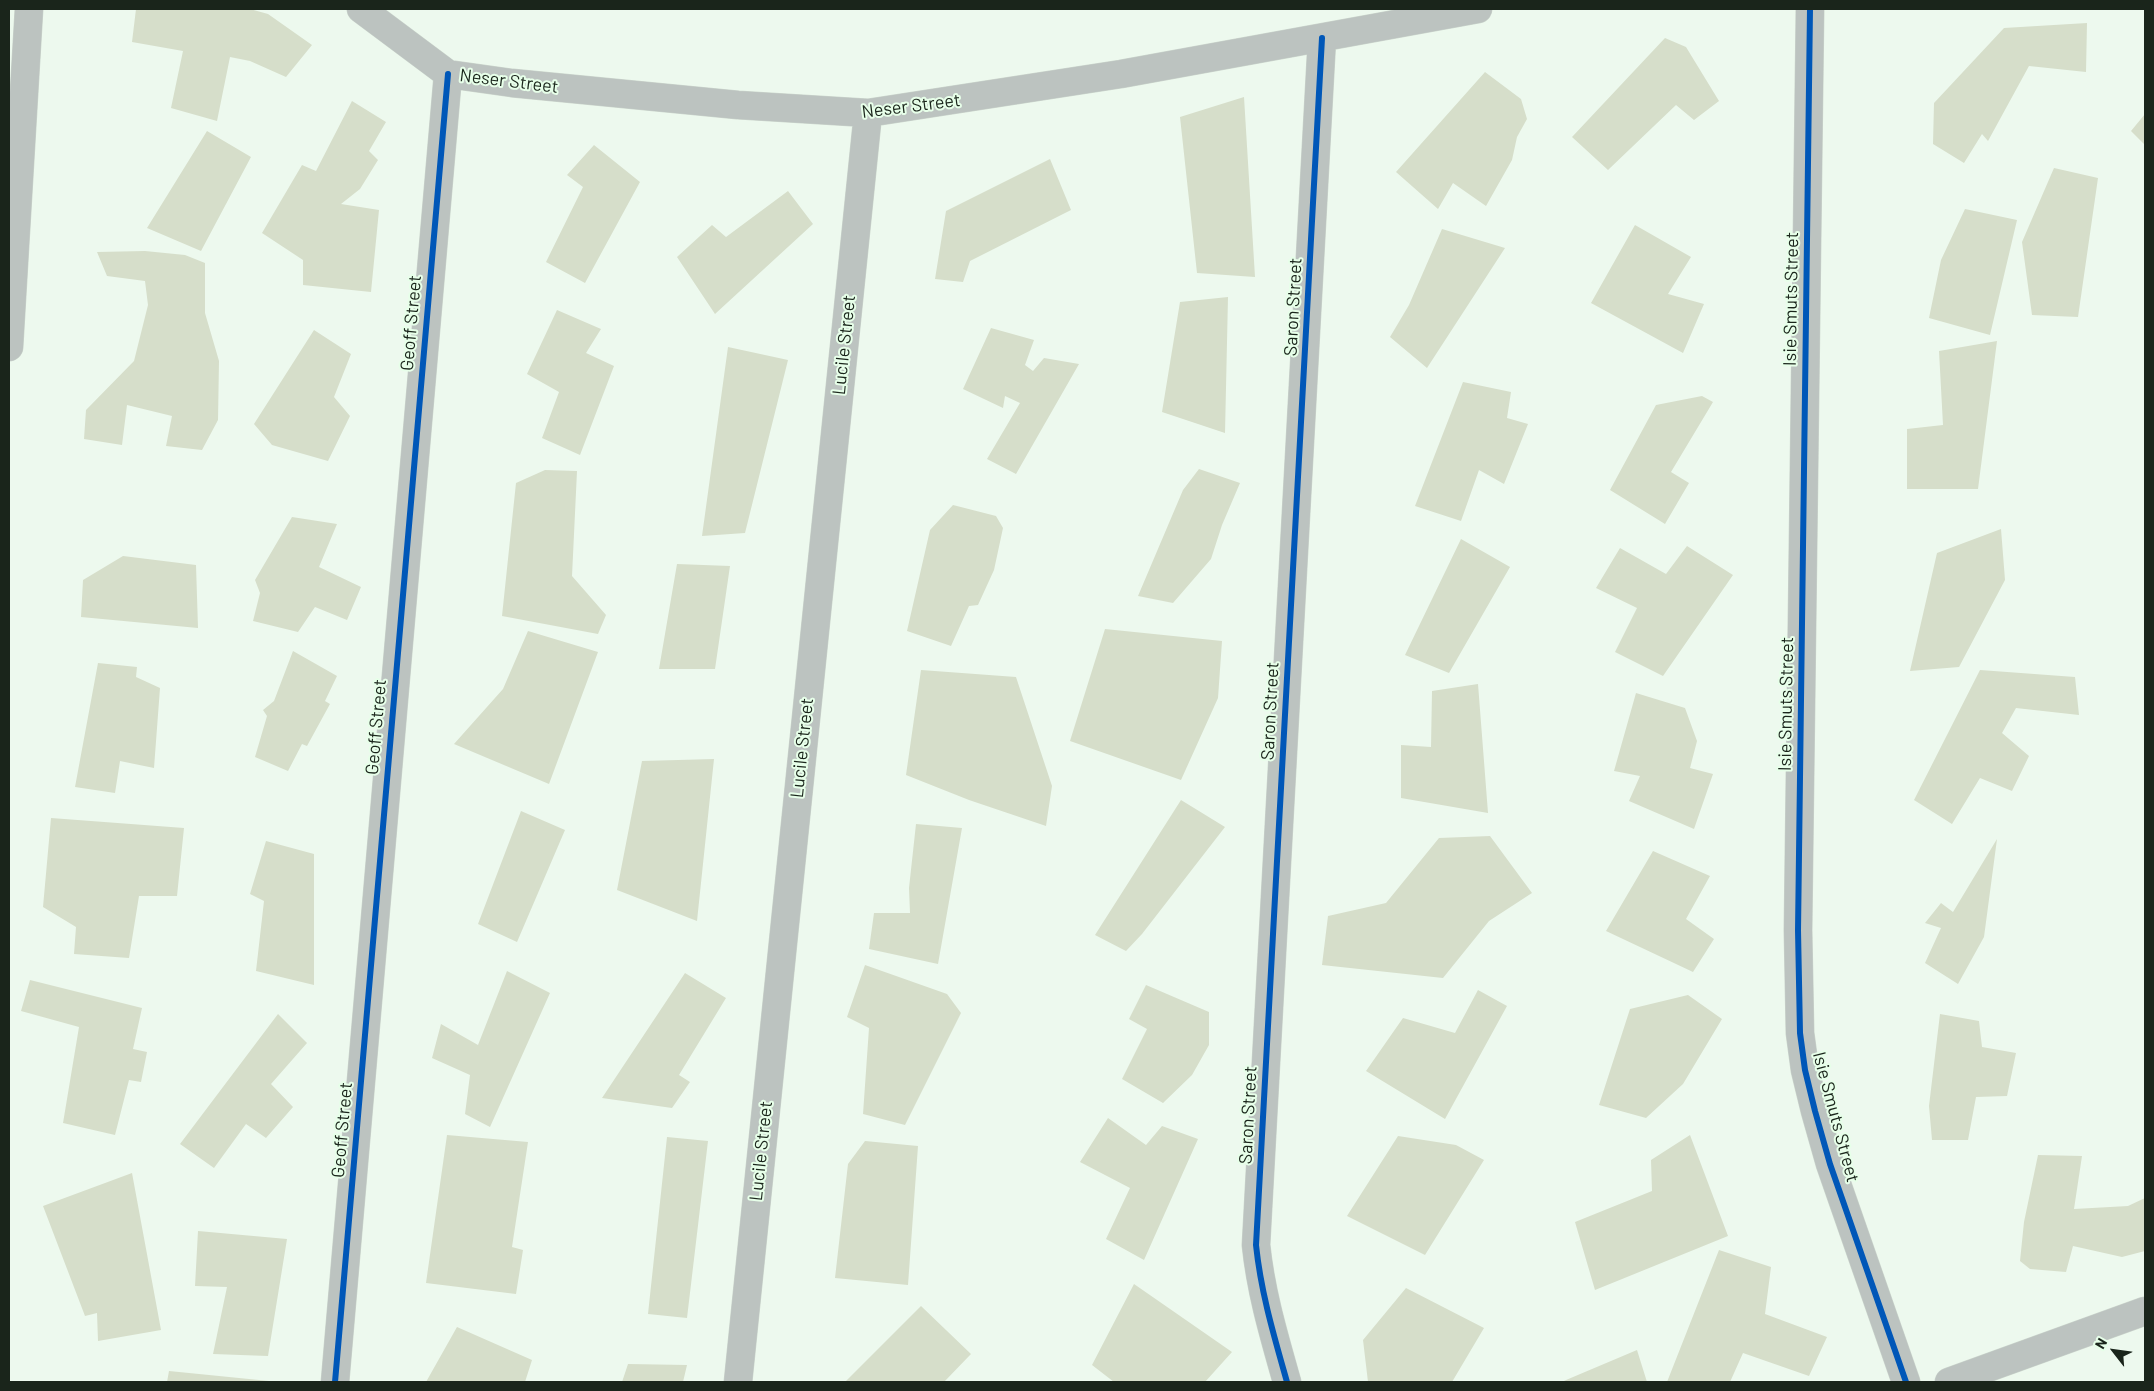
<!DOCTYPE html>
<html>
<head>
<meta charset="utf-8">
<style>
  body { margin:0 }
  #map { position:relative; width:2154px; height:1391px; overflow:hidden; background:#edf9ee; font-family:Barlow,sans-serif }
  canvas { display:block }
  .frame { position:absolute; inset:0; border:10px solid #1a251b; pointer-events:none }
  .north { position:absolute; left:2089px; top:1326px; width:50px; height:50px; -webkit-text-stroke:4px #e7ffe9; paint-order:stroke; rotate:300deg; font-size:14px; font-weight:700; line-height:20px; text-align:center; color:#1a251b }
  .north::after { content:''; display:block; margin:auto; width:18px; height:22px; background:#1a251b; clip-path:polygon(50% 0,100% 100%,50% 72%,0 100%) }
</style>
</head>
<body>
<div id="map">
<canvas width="2154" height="1391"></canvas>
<div class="frame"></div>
<div class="north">N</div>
</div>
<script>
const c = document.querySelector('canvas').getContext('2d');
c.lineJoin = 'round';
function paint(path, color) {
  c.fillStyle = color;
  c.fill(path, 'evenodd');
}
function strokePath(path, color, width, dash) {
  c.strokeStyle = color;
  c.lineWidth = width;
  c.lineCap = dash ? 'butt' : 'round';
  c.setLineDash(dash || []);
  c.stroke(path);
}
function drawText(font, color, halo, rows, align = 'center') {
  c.font = font + ' Barlow,sans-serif';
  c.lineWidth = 4;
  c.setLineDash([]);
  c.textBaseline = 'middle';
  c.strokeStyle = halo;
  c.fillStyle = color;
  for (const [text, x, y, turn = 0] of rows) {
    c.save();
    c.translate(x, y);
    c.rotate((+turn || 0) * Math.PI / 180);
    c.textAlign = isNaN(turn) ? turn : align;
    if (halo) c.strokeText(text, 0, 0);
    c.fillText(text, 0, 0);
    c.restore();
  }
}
paint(new Path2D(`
  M 136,9 L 250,9 L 268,14 L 312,45 L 286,77 L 250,61 L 230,57 L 217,121 L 171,108 L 183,51 L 132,42 Z
  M 2087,23 L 2086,72 L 2029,66 L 1988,141 L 1982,134 L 1964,163 L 1933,144 L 1934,103 L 2004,28 Z
  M 1665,38 L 1686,47 L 1719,101 L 1694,120 L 1676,105 L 1608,170 L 1572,137 Z
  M 1485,72 L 1521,99 L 1527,119 L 1517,137 L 1512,160 L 1486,206 L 1453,183 L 1438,209 L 1396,172 Z
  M 1244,97 L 1255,277 L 1197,273 L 1180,117 Z
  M 352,101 L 386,122 L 369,151 L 378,160 L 360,189 L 341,204 L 379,210 L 371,292 L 303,285 L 303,260 L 262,233 L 302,165 L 316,171 Z
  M 2145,114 L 2145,145 L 2131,131 Z
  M 207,131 L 251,157 L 201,251 L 147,228 Z
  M 594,145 L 640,182 L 585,283 L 546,262 L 583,187 L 567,175 Z
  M 1050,159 L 1071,210 L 970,261 L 963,282 L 935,279 L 946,211 Z
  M 2054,168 L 2098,178 L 2078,317 L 2032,315 L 2022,242 Z
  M 788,191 L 813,224 L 715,314 L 677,257 L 712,225 L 726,237 Z
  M 1965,209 L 2017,220 L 1990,335 L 1929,318 L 1941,260 Z
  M 1635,225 L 1691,257 L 1668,294 L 1704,304 L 1683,353 L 1591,303 Z
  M 1442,229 L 1505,248 L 1427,368 L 1390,337 L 1409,305 Z
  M 145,251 L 185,255 L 205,263 L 205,313 L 219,361 L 218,420 L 202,450 L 166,446 L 172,416 L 127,405 L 122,445 L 84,439 L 86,410 L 134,361 L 148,305 L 145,281 L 107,276 L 97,252 Z
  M 1228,297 L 1225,433 L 1162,412 L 1180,302 Z
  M 557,310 L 601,329 L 586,353 L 614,366 L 580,455 L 542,438 L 559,392 L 527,374 Z
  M 991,328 L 1034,340 L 1025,365 L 1033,371 L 1044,358 L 1079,364 L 1016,474 L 987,459 L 1020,403 L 1005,396 L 1003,408 L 963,389 Z
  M 314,330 L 351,354 L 334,397 L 350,416 L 328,461 L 272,445 L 254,424 Z
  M 1997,341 L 1978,489 L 1907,489 L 1907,429 L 1943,425 L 1939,351 Z
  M 728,347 L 788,360 L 745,533 L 702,536 Z
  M 1463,382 L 1511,392 L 1507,418 L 1528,424 L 1504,484 L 1479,470 L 1461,521 L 1415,506 Z
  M 1702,396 L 1713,402 L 1671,472 L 1689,483 L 1665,524 L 1610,490 L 1656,405 Z
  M 1199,469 L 1240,483 L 1222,525 L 1211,559 L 1173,603 L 1138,596 L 1183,490 Z
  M 545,470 L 577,471 L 572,576 L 606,615 L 598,634 L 502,616 L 516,483 Z
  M 953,505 L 996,516 L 1003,528 L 994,570 L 978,605 L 969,606 L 951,646 L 907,631 L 930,530 Z
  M 292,517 L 337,524 L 319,567 L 361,587 L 347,620 L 315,607 L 298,632 L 253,621 L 260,593 L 255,580 Z
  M 2001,529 L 2005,580 L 1959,667 L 1910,671 L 1937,553 Z
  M 1461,539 L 1510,567 L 1449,673 L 1405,655 Z
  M 1687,546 L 1733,575 L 1663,676 L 1615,652 L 1637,608 L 1596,588 L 1620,548 L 1666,574 Z
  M 123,556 L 196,565 L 198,628 L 81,617 L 83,580 Z
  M 677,564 L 730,566 L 715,669 L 659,669 Z
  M 1105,629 L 1222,641 L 1218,698 L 1181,780 L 1070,741 Z
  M 528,631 L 598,652 L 549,784 L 454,744 L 503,689 Z
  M 293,651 L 337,676 L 325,701 L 330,704 L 307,746 L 302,744 L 288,771 L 255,757 L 267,716 L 263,710 L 274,701 Z
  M 98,663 L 137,667 L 136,677 L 160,688 L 154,768 L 120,761 L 115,793 L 75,787 Z
  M 921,670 L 1016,677 L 1052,786 L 1046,826 L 969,800 L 906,775 Z
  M 1980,670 L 2075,677 L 2079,715 L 2016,708 L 2002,733 L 2029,756 L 2012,791 L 1980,778 L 1952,824 L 1914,800 Z
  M 1478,684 L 1488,813 L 1401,798 L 1401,745 L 1431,747 L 1432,691 Z
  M 1636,693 L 1685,708 L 1697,741 L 1690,768 L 1713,774 L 1694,829 L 1629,801 L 1640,776 L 1614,771 Z
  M 714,759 L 697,921 L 617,890 L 642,761 Z
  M 1181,800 L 1225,827 L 1142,934 L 1126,951 L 1095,935 Z
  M 521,811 L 565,830 L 517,942 L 478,924 Z
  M 51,818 L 184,828 L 177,896 L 139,896 L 129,958 L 74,954 L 76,927 L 43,907 Z
  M 916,824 L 962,828 L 938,964 L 869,949 L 874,913 L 910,913 L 909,888 Z
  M 1490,836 L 1532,893 L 1489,921 L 1443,978 L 1322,965 L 1328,916 L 1386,903 L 1439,838 Z
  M 1997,839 L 1984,937 L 1958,984 L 1925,963 L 1941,928 L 1925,923 L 1941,903 L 1953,912 Z
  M 266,841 L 314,854 L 314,985 L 256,971 L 264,901 L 250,894 Z
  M 1653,851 L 1710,876 L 1686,919 L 1714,939 L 1693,972 L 1606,931 Z
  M 865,965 L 947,994 L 961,1013 L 905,1125 L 863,1114 L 869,1028 L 847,1017 Z
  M 507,971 L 550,993 L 490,1127 L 465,1114 L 470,1075 L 432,1058 L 441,1024 L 478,1045 Z
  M 685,973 L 726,998 L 679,1075 L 690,1082 L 672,1108 L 602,1098 Z
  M 30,980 L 142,1008 L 133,1049 L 147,1052 L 141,1082 L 129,1080 L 115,1135 L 63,1123 L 79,1027 L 21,1011 Z
  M 1146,985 L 1209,1012 L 1209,1045 L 1192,1075 L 1163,1103 L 1122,1079 L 1147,1029 L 1129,1019 Z
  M 1478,990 L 1507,1006 L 1445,1119 L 1366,1071 L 1403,1018 L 1455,1033 Z
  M 1688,995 L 1722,1019 L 1683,1084 L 1646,1118 L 1599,1105 L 1630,1009 Z
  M 278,1014 L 307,1043 L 271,1084 L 293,1107 L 266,1138 L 246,1124 L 214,1168 L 180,1144 Z
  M 1940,1014 L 1979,1021 L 1982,1047 L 2016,1053 L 2007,1096 L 1976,1097 L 1968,1140 L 1932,1140 L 1929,1106 Z
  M 1108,1118 L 1146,1145 L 1162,1126 L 1198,1139 L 1144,1260 L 1106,1239 L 1130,1188 L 1080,1162 Z
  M 447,1135 L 528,1142 L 512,1247 L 523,1250 L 516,1294 L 426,1283 Z
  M 1690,1135 L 1728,1236 L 1595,1290 L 1575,1222 L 1652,1191 L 1651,1160 Z
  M 1398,1136 L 1456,1145 L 1484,1160 L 1425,1255 L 1347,1216 Z
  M 667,1137 L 708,1141 L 687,1318 L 648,1314 Z
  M 865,1141 L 918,1146 L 908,1285 L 835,1278 L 848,1164 Z
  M 2038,1155 L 2082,1156 L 2074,1209 L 2128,1206 L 2145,1198 L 2145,1251 L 2122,1257 L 2073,1246 L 2066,1272 L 2030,1269 L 2020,1261 L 2024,1222 Z
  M 132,1173 L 161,1330 L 98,1341 L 97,1313 L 85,1316 L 43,1206 Z
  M 198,1231 L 287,1239 L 268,1356 L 213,1354 L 227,1287 L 195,1286 Z
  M 1719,1250 L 1771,1267 L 1765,1314 L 1827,1337 L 1809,1376 L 1743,1353 L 1730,1382 L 1667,1382 Z
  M 1134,1284 L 1232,1352 L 1205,1382 L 1114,1382 L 1092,1365 Z
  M 1406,1288 L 1484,1328 L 1452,1382 L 1368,1382 L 1363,1340 Z
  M 921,1306 L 971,1354 L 944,1382 L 845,1382 Z
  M 457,1327 L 532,1360 L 525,1382 L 426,1382 Z
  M 1637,1350 L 1647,1382 L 1562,1382 L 1566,1380 Z
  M 628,1364 L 687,1365 L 683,1382 L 622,1382 Z
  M 169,1371 L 269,1381 L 269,1382 L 167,1382 Z`), '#d6deca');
const street = new Path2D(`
  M 361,9 L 448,74 L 512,83 L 738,105 L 868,113 L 1121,74 L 1478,9
  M 1810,9 L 1798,930 L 1800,1033 L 1805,1070 L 1815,1111 L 1830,1164 L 1906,1382
  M 9,347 L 29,9
  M 335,1382 L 448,74
  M 738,1382 L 868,113
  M 1287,1382 C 1274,1336 1261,1293 1256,1245 L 1322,38
  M 1949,1382 L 2145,1311`);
strokePath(street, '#ccd6cd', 29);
strokePath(street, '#bcc3c0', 28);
strokePath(new Path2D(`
  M 1810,9 L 1798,930 L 1800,1033 L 1805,1070 L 1815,1111 L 1830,1164 L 1906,1382
  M 335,1382 L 448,74
  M 1287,1382 C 1274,1336 1261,1293 1256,1245 L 1322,38`), '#0057b8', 6);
drawText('18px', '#1a251b', '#e7ffe9', [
  ["Neser Street",509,81,7],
  ["Neser Street",911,106,-7],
  ["Isie Smuts Street",1791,299,-89],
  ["Saron Street",1293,307,-87],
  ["Geoff Street",411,323,-85],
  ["Lucile Street",844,345,-84],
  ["Isie Smuts Street",1786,704,-89],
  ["Saron Street",1270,711,-87],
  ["Geoff Street",376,727,-85],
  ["Lucile Street",802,748,-84],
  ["Saron Street",1248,1115,-87],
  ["Isie Smuts Street",1836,1117,75],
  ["Geoff Street",342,1130,-85],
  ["Lucile Street",761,1151,-84]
]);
</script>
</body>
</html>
